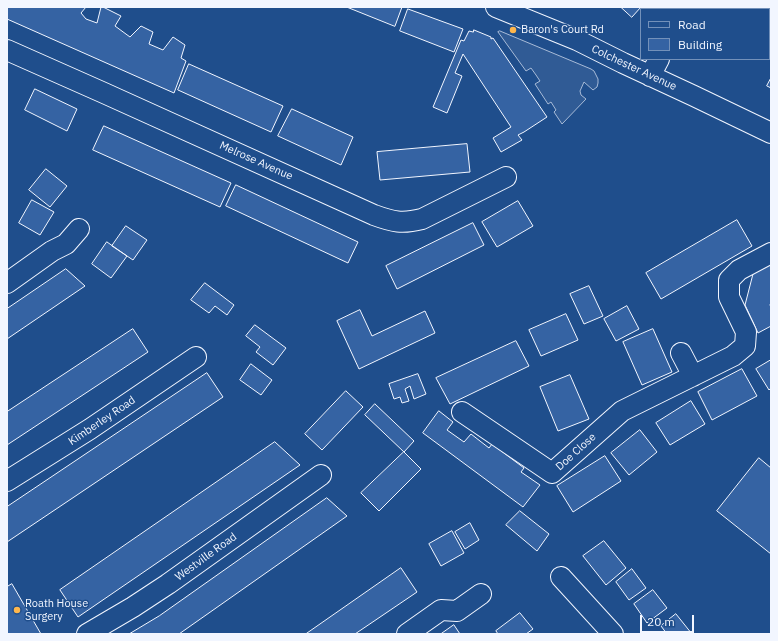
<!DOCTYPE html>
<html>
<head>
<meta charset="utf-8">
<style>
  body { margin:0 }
  #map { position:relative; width:778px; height:641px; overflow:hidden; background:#1f4e8c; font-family:"IBM Plex Sans",sans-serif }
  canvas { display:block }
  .frame { position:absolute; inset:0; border:8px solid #f2f6ff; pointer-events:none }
  .legend { position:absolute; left:640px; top:8px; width:130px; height:52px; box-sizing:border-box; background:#1f4e8c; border:1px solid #7391ba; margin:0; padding:5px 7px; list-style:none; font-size:12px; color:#f2f6ff }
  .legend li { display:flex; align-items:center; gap:8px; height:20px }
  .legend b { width:20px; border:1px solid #7391ba }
  .scale { position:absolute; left:640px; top:615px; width:54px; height:18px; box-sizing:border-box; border:2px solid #f2f6ff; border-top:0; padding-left:5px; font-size:12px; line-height:14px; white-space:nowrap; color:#f2f6ff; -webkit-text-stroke:3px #1f4e8c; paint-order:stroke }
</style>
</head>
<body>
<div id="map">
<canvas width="778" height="641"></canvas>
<div class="frame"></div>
<ul class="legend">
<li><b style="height:5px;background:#1f4e8c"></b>Road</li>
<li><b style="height:11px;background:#3563a3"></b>Building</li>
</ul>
<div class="scale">20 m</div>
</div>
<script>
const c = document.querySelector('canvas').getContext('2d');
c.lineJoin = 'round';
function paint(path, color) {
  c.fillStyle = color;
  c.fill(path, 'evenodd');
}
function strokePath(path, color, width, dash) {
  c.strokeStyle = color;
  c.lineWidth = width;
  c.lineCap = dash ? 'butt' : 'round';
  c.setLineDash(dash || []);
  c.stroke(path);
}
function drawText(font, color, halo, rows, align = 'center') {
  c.font = font + ' "IBM Plex Sans",sans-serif';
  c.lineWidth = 3;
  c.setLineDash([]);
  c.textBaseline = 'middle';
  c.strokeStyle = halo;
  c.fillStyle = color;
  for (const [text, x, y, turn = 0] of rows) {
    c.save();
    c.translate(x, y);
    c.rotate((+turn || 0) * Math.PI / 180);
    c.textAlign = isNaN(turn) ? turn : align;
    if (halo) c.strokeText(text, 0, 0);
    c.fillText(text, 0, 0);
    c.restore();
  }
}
const built = new Path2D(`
  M 500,31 L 591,69 L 594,71 L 598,79 L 598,83 L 597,87 L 593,90 L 584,82 L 580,91 L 581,95 L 586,99 L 562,124 L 554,112 L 556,110 L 551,102 L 548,104 L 535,84 L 540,81 L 536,75 L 531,68 L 526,71 L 498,32 Z`);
paint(built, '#305b95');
strokePath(built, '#a8bbd7', 1);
const building = new Path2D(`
  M 7,7 L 86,7 L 81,13 L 86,19 L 97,23 L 101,7 L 103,7 L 121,16 L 115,26 L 130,37 L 141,26 L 153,32 L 149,44 L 163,50 L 173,37 L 185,45 L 181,58 L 186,61 L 174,93 L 7,19 Z
  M 347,7 L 402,7 L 395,26 Z
  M 621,7 L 641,7 L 632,17 Z
  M 408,9 L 463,29 L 454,52 L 400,31 Z
  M 474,30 L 491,37 L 491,39 L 493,38 L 547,117 L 524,132 L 518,135 L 522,140 L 501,152 L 493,138 L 511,127 L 463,54 L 455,73 L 462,76 L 447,113 L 433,107 L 461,40 L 464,41 L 469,31 L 473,32 Z
  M 189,64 L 283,106 L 271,132 L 178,90 Z
  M 771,78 L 771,88 L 767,86 Z
  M 35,89 L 77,109 L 67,131 L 25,110 Z
  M 292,109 L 353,137 L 341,165 L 278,136 Z
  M 104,126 L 231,183 L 220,207 L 93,150 Z
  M 467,144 L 470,172 L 380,180 L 377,152 Z
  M 46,169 L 67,186 L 50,207 L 29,190 Z
  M 236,185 L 358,242 L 348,263 L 226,206 Z
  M 32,200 L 54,212 L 40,235 L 19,223 Z
  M 518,201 L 533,226 L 497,247 L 482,222 Z
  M 737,220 L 752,246 L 661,299 L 646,273 Z
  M 473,223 L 484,245 L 397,289 L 386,266 Z
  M 126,226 L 147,240 L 133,260 L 112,246 Z
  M 107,242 L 127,256 L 111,278 L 92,264 Z
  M 771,263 L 771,302 L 770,305 L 771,307 L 771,326 L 758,333 L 745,305 L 754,270 Z
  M 66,269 L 85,286 L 7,339 L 7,309 Z
  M 205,283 L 234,305 L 227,315 L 215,306 L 209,313 L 191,300 Z
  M 589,286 L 603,316 L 584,324 L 570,294 Z
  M 627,306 L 639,329 L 616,341 L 604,319 Z
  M 360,310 L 372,336 L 425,311 L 435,333 L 359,369 L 337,321 Z
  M 566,314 L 578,340 L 541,356 L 529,330 Z
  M 255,325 L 286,348 L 273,365 L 256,352 L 260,347 L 246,336 Z
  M 133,329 L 148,352 L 7,445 L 7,412 Z
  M 653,329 L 672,372 L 642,385 L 623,342 Z
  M 516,341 L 529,366 L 450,404 L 436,378 Z
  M 771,360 L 771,388 L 769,390 L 756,369 Z
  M 251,364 L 272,380 L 261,395 L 240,380 Z
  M 742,369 L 757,396 L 712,420 L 698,392 Z
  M 207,373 L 223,397 L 7,542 L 7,507 Z
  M 418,374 L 426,394 L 414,399 L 410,386 L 405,389 L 409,401 L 402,403 L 400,397 L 394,399 L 389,384 Z
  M 570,375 L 589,419 L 558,431 L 540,387 Z
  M 346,391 L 363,407 L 322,450 L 305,434 Z
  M 691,401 L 705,424 L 670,445 L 656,423 Z
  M 375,404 L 414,441 L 404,452 L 365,415 Z
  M 439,411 L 453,422 L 447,430 L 464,442 L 471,434 L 489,448 L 492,444 L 524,468 L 521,472 L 540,485 L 523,507 L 423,433 Z
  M 640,430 L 657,452 L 629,475 L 611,453 Z
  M 275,442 L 300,465 L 78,617 L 60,590 Z
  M 404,452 L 421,469 L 379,511 L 361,493 Z
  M 605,456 L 621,481 L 573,512 L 557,486 Z
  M 759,458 L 771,468 L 771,554 L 717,511 Z
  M 327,498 L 347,516 L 179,634 L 129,634 L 159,616 Z
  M 520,511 L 549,534 L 537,551 L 506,525 Z
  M 470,523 L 479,540 L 465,549 L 455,532 Z
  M 452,531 L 464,553 L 441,566 L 429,544 Z
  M 604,541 L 626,568 L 606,585 L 583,556 Z
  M 401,568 L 417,592 L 355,634 L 306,634 Z
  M 632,569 L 646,588 L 629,600 L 616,582 Z
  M 12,584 L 41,634 L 7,634 L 7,587 Z
  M 653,590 L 667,608 L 647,623 L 634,604 Z
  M 520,613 L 533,629 L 526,634 L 498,634 L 496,631 Z
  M 676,614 L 692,634 L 667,634 L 661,626 Z
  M 454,625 L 460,634 L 441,634 Z`);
paint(building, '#3563a3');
strokePath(building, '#f2f6ff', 1);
const minor = new Path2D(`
  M 496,7 L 577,40 L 623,63 L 694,96 L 771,133
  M 682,9 L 683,7
  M 7,50 L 104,93 L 374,215 C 393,222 402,224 422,219 L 506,177
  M 650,76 L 659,59
  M 7,283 L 52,251 L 66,244 L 79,229
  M 681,353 L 693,376
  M 462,412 L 552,473 L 622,411 L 733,356 L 745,346 L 746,332 L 729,297 L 729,280 L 739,270 L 771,253
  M 7,481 L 90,429 L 196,357
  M 561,577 L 613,634
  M 87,634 L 133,607 L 168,584 L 321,475
  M 407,634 L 441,610 L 457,611 L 481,594`);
strokePath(minor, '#f2f6ff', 22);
strokePath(minor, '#1f4e8c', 20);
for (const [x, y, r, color] of [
  [513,30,4,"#ffb74d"],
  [17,610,4,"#ffb74d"]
]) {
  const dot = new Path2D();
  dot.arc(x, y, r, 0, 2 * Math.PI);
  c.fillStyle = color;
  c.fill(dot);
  strokePath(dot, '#1f4e8c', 1.5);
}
drawText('11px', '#f2f6ff', '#1f4e8c', [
  ["Baron's Court Rd",521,30],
  ["Roath House",25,604],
  ["Surgery",25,617]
], 'left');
drawText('11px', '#f2f6ff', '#1f4e8c', [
  ["Colchester Avenue",634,68,25],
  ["Melrose Avenue",256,161,24],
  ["Kimberley Road",102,421,-34],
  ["Doe Close",576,452,-42],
  ["Westville Road",206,557,-36]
]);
</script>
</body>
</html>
